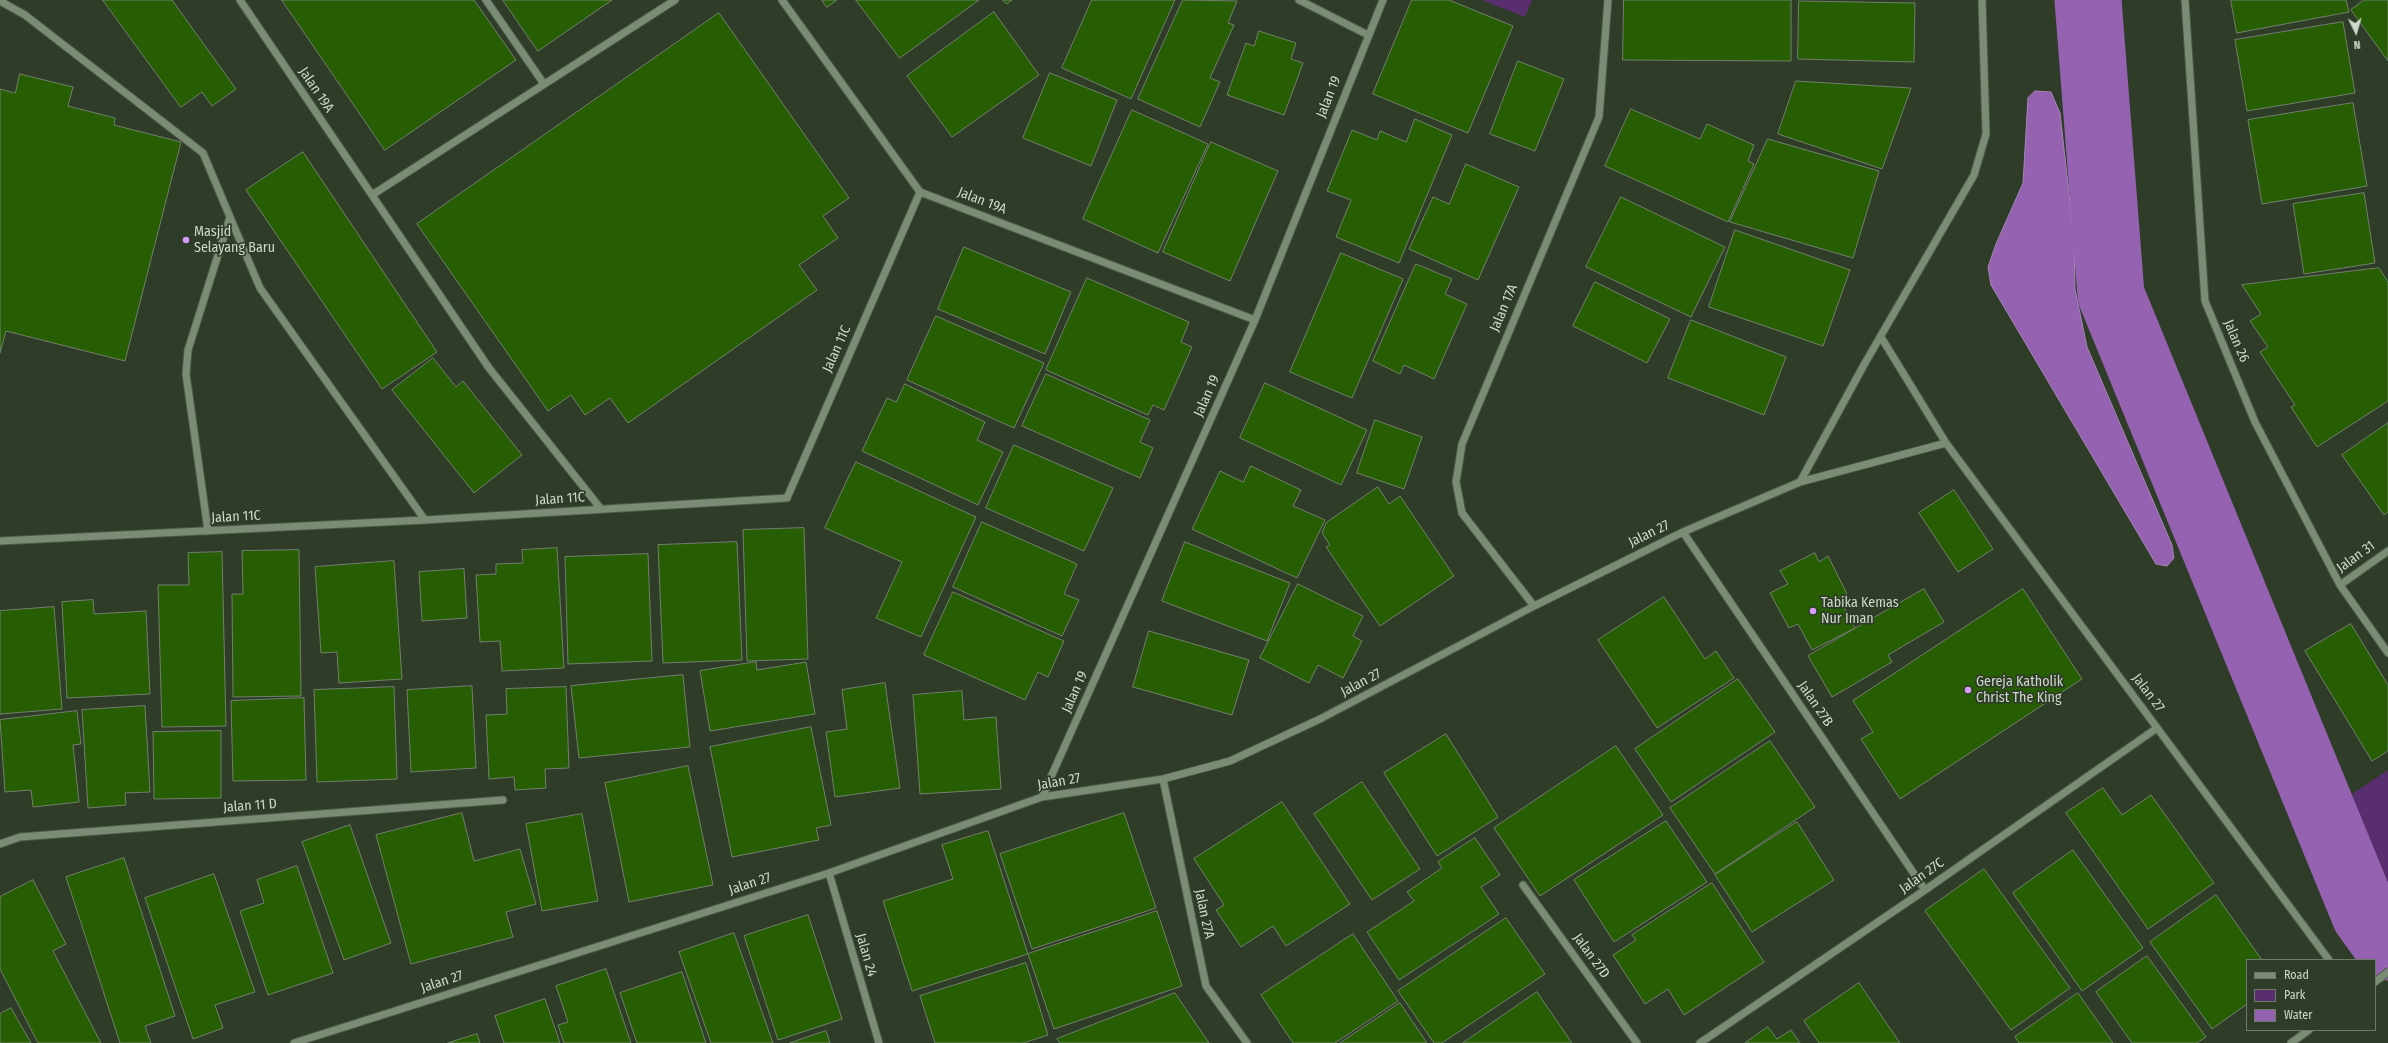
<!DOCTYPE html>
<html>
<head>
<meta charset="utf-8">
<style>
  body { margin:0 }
  #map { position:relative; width:2388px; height:1043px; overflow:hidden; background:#2e3c28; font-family:"Fira Sans Condensed",sans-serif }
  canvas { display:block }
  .legend { position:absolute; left:2246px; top:959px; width:130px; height:72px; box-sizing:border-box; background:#2e3c28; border:1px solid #6e7a6a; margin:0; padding:5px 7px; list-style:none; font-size:12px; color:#cfd8cc }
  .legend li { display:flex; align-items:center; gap:8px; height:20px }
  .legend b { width:20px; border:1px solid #6e7a6a }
  .north { position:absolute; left:2336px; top:12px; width:40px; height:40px; -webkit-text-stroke:3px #2e3c28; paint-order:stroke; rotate:175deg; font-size:11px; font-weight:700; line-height:16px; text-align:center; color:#cfd8cc }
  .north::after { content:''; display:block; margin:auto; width:14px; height:18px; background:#cfd8cc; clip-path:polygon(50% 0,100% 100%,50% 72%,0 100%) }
</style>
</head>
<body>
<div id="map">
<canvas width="2388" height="1043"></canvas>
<ul class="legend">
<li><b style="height:5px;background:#7b8c75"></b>Road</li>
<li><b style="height:11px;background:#582e6e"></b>Park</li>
<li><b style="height:11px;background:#9462b0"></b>Water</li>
</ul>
<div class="north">N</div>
</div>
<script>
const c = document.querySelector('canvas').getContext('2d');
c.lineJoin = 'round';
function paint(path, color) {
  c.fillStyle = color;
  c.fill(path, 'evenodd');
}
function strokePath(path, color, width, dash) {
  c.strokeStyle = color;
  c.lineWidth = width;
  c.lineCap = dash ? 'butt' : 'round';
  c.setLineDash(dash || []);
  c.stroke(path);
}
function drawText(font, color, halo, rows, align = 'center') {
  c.font = font + ' "Fira Sans Condensed",sans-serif';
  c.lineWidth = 3.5;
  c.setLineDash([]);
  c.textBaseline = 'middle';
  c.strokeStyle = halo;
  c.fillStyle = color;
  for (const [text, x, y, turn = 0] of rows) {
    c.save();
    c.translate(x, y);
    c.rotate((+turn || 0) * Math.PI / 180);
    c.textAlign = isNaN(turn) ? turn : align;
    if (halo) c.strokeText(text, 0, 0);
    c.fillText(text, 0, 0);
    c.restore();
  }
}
paint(new Path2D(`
  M 1482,0 L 1532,0 L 1525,17 Z
  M 2388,770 L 2388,894 L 2352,794 Z`), '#582e6e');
const water = new Path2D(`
  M 2035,91 L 2051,92 L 2060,113 L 2074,238 L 2075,289 L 2087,347 L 2172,545 L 2174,558 L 2167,566 L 2156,564 L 1991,285 L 1988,267 L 1996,244 L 2023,183 L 2028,98 Z`);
paint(water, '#9462b0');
strokePath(water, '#a685b8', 1);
strokePath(new Path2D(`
  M 2088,0 L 2111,295 L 2365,915 L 2388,947`), '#9462b0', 67);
const building = new Path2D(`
  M 103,0 L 172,0 L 236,89 L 212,106 L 202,92 L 181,107 Z
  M 282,0 L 474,0 L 516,60 L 385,150 Z
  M 503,0 L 612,0 L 538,51 Z
  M 822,0 L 837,0 L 827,7 Z
  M 856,0 L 979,0 L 900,58 Z
  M 1003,0 L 1012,0 L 1007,4 Z
  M 1092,0 L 1175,0 L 1131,99 L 1062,68 Z
  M 1183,0 L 1237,1 L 1228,23 L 1234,25 L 1210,78 L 1220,82 L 1200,127 L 1138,99 Z
  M 1412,0 L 1449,0 L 1513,26 L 1468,133 L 1373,94 Z
  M 1624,0 L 1791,0 L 1791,61 L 1623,60 Z
  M 2231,0 L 2346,0 L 2349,12 L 2237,33 Z
  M 2364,0 L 2388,0 L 2388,61 L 2351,10 Z
  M 1799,1 L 1915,3 L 1914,62 L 1798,59 Z
  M 994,12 L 1039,75 L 952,137 L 907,76 Z
  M 719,13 L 849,198 L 823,216 L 838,238 L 799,265 L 817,290 L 628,423 L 610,398 L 585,415 L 571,395 L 548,411 L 417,224 Z
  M 2343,22 L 2355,93 L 2247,111 L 2235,40 Z
  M 1259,31 L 1296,43 L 1291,59 L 1303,63 L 1284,115 L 1227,95 L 1246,43 L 1254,46 Z
  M 1518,61 L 1564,79 L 1535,151 L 1490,134 Z
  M 1050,73 L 1117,100 L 1091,166 L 1023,138 Z
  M 20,74 L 73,87 L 68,106 L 115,118 L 114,125 L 181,142 L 125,361 L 6,331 L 0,353 L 0,89 L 15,93 Z
  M 1796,81 L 1911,88 L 1882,169 L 1778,134 Z
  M 2353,103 L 2367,186 L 2262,204 L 2248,120 Z
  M 1631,109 L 1700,139 L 1707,124 L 1754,145 L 1748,161 L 1754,164 L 1728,222 L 1605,166 Z
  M 1132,110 L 1208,144 L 1158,253 L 1083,219 Z
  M 1415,119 L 1452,135 L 1399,263 L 1336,237 L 1351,200 L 1327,191 L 1352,130 L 1377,140 L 1380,131 L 1406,142 Z
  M 1768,139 L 1879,171 L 1853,258 L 1730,222 Z
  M 1211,142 L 1278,171 L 1230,281 L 1163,252 Z
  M 303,152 L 437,352 L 382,389 L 246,190 Z
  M 1466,164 L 1519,187 L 1478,280 L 1409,249 L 1433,197 L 1449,204 Z
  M 2364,193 L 2375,263 L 2304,274 L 2293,204 Z
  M 1621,197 L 1725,247 L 1691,317 L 1586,267 Z
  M 1735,230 L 1850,270 L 1823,346 L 1709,307 Z
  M 964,247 L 1071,292 L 1045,354 L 938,309 Z
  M 1341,253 L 1403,279 L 1352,398 L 1290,372 Z
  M 1416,264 L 1452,279 L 1445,294 L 1467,304 L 1434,379 L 1404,365 L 1400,374 L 1373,361 Z
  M 2379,268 L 2388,282 L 2388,401 L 2317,447 L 2291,407 L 2295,405 L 2260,352 L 2268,347 L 2250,321 L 2261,314 L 2242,285 Z
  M 1087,278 L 1189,322 L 1181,342 L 1192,347 L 1164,410 L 1153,405 L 1148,415 L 1046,370 Z
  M 1595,282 L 1670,319 L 1647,363 L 1573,326 Z
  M 936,316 L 1044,363 L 1014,428 L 907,380 Z
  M 1691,320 L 1786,357 L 1764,415 L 1668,378 Z
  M 433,358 L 456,387 L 463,381 L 522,455 L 474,493 L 392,390 Z
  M 1046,374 L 1150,420 L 1140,442 L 1153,448 L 1140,478 L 1022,426 Z
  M 1265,383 L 1367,430 L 1341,485 L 1240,438 Z
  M 905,384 L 985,422 L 977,440 L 1003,452 L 978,505 L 862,451 L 887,398 L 896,402 Z
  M 1375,420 L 1422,437 L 1404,489 L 1357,473 Z
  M 2388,423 L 2388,512 L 2384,515 L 2342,455 Z
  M 1014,445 L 1113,488 L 1084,551 L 986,508 Z
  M 856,462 L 976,517 L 921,637 L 876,618 L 902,562 L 825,528 Z
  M 1251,466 L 1301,490 L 1293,506 L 1325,520 L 1297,578 L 1192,529 L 1220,471 L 1243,482 Z
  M 1378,487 L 1389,504 L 1400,496 L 1454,576 L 1380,626 L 1326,547 L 1330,545 L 1322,533 L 1326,523 Z
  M 1954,490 L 1993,549 L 1958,572 L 1919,513 Z
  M 982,522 L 1077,564 L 1064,594 L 1079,600 L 1062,636 L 953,587 Z
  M 804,528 L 808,659 L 747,661 L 743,530 Z
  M 737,542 L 742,660 L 663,663 L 658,545 Z
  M 1185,542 L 1290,583 L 1267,641 L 1162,601 Z
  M 557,548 L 564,668 L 502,671 L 500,641 L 480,642 L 476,575 L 496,574 L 496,564 L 523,563 L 522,550 Z
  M 299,550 L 301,696 L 233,697 L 232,594 L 243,594 L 242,551 Z
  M 222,552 L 226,726 L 162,727 L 158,585 L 189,585 L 188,553 Z
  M 1815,553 L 1819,562 L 1828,556 L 1847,594 L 1839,598 L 1855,628 L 1812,650 L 1798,624 L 1789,628 L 1770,593 L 1788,584 L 1780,571 Z
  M 648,554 L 652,661 L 568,664 L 565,557 Z
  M 394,561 L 402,679 L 339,683 L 337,652 L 321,653 L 315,567 Z
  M 464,569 L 467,618 L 422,621 L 419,572 Z
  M 1298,584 L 1363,616 L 1353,636 L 1362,641 L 1343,678 L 1318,665 L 1309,683 L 1260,658 Z
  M 1924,589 L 1944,622 L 1888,655 L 1892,662 L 1832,697 L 1808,656 Z
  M 2023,589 L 2082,679 L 1900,799 L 1861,739 L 1873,732 L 1853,701 Z
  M 953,592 L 1064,641 L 1048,677 L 1038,672 L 1025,700 L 924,655 Z
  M 1664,597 L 1705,659 L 1716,651 L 1734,678 L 1657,728 L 1598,640 Z
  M 93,600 L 94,614 L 146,611 L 150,694 L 67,698 L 62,602 Z
  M 54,607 L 62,709 L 0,714 L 0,611 Z
  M 2351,624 L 2388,685 L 2388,751 L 2372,761 L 2305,651 Z
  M 1149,631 L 1249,660 L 1232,715 L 1133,687 Z
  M 756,662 L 757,670 L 806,662 L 815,714 L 710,731 L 700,671 Z
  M 683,675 L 690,747 L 579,758 L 571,686 Z
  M 1738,679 L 1775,732 L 1671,802 L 1635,749 Z
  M 885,683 L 900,788 L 835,797 L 826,732 L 847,729 L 842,690 Z
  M 472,686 L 476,768 L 411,772 L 407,690 Z
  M 394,687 L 397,779 L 317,782 L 314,690 Z
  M 566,687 L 569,768 L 545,769 L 546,788 L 515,790 L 514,777 L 489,779 L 486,715 L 507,714 L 506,689 Z
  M 962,691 L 964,720 L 996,717 L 1001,789 L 920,794 L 913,695 Z
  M 304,698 L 306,780 L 233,781 L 231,701 Z
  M 145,706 L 150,792 L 125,793 L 126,805 L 88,808 L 82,710 Z
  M 77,711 L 81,744 L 73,745 L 79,802 L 33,807 L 31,790 L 5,792 L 0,720 Z
  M 811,727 L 831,825 L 816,828 L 819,840 L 732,857 L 710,747 Z
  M 221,731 L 221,798 L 154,799 L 153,732 Z
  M 1446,734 L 1498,817 L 1437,856 L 1384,773 Z
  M 1770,741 L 1815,807 L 1715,874 L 1670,808 Z
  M 1616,746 L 1663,815 L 1540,896 L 1494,828 Z
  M 688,766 L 713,885 L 629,902 L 605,783 Z
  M 1362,782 L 1420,869 L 1372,900 L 1314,814 Z
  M 2103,788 L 2122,815 L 2151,795 L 2214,883 L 2148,929 L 2066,813 Z
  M 1282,802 L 1350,904 L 1286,946 L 1273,926 L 1241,947 L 1216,910 L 1224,905 L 1194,859 Z
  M 462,813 L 474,861 L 520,849 L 536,904 L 506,912 L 513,937 L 411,964 L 376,835 Z
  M 1124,813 L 1156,908 L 1032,949 L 1000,854 Z
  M 582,814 L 598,901 L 542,911 L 526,824 Z
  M 1666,821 L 1707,882 L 1614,942 L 1574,880 Z
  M 1797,822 L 1834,880 L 1752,932 L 1715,875 Z
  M 350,825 L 391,943 L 344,960 L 302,842 Z
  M 988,831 L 1028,954 L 912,991 L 883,901 L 953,879 L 942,845 Z
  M 1475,838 L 1500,875 L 1481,887 L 1499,914 L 1399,980 L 1367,932 L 1414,901 L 1407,892 L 1442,868 L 1438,862 Z
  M 2073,850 L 2143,948 L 2082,991 L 2013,893 Z
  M 124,858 L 175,1016 L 145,1026 L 151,1043 L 120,1043 L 66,877 Z
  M 297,866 L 333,973 L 268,995 L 240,911 L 264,903 L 257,880 Z
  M 1984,869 L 2070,988 L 2011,1030 L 1925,911 Z
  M 214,874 L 255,992 L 215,1005 L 223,1028 L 193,1039 L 145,898 Z
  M 33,880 L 66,944 L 53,951 L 101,1043 L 38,1043 L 0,969 L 0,897 Z
  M 1712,883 L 1764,962 L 1684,1015 L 1668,989 L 1645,1004 L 1613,955 L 1636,940 L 1632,935 Z
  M 2216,895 L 2262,960 L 2247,960 L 2247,1004 L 2212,1029 L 2150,942 Z
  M 1157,911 L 1182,986 L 1054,1029 L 1028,954 Z
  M 808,915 L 842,1019 L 778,1040 L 744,936 Z
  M 1506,918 L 1545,974 L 1442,1043 L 1434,1043 L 1398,991 Z
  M 734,933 L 773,1043 L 711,1043 L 679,952 Z
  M 1353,934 L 1398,1001 L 1335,1043 L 1293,1043 L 1261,995 Z
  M 2147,956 L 2206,1037 L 2197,1043 L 2132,1043 L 2096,992 Z
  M 1026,963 L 1048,1035 L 1023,1043 L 935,1043 L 920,996 Z
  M 606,969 L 631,1043 L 564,1043 L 558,1025 L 568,1022 L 556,986 Z
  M 682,972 L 706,1043 L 637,1043 L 620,993 Z
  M 1859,983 L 1900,1043 L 1819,1043 L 1804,1021 Z
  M 1537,992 L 1572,1043 L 1463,1043 Z
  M 1175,993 L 1209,1043 L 1060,1043 L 1057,1039 Z
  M 2078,993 L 2113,1043 L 2019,1043 L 2015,1037 Z
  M 545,999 L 560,1043 L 504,1043 L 495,1016 Z
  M 1400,1003 L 1427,1043 L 1340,1043 Z
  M 11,1008 L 31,1043 L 0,1043 L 0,1014 Z
  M 1768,1027 L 1777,1039 L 1791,1030 L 1800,1043 L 1745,1043 Z
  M 826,1031 L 830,1043 L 790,1043 Z
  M 477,1034 L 480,1043 L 448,1043 Z`);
paint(building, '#275e04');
strokePath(building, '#71816b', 1);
const minor = new Path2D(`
  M 240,0 L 489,368 L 601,509
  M 486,0 L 544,84
  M 782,0 L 920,192 L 1255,320
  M 1299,0 L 1368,35
  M 2185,0 L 2205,301 L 2255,422 L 2340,585 L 2388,653
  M 0,1 L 25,15 L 203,153 L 260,288 L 425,520
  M 372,195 L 675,0
  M 1881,337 L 1946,443 L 2329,960
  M 1800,482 L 1865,363 L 1974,175 L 1986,134 L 1982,0
  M 208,531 L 186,374 L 188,350 L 230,217
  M 1683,532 L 1925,890
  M 0,541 L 425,520 L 787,498 L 920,192
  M 2340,585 L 2388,551
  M 1534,606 L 1462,513 L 1456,482 L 1462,444 L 1599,117 L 1608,0
  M 1163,779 L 1206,986 L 1247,1043
  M 1042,797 L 1255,320 L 1383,0
  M 0,844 L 20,837 L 503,800
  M 829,873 L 879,1043
  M 1523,885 L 1637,1043
  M 2375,982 L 2388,972
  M 294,1043 L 829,873 L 1042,797 L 1163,779 L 1230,761 L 1320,719 L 1534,606 L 1683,532 L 1800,482 L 1946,443
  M 1700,1043 L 1925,890 L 2157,728
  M 2291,1043 L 2309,1030`);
strokePath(minor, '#4e5948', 9);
strokePath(minor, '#7b8c75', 7);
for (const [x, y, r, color] of [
  [186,240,4,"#d79bf9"],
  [1813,611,4,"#d79bf9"],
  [1968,690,4,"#d79bf9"]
]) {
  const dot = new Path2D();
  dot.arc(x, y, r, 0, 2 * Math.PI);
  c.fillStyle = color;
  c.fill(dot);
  strokePath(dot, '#2e3c28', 1.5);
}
drawText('14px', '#cfd8cc', '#2e3c28', [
  ["Jalan 19A",316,90,56],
  ["Jalan 19",1329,97,-68],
  ["Jalan 19A",982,201,21],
  ["Jalan 17A",1504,308,-67],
  ["Jalan 26",2236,341,67],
  ["Jalan 11C",837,349,-66],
  ["Jalan 19",1207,396,-66],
  ["Jalan 11C",560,499,-4],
  ["Jalan 11C",236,517,-3],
  ["Jalan 27",1649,534,-26],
  ["Jalan 31",2356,557,-36],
  ["Jalan 27",1361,683,-28],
  ["Jalan 19",1075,692,-66],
  ["Jalan 27",2148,693,53],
  ["Jalan 27B",1815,704,56],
  ["Jalan 27",1059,782,-10],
  ["Jalan 11 D",250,806,-4],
  ["Jalan 27C",1922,876,-35],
  ["Jalan 27",750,884,-18],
  ["Jalan 27A",1204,914,78],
  ["Jalan 24",866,955,74],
  ["Jalan 27D",1591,956,54],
  ["Jalan 27",442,982,-18]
]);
drawText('14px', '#cfd8cc', '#2e3c28', [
  ["Masjid",194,232],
  ["Selayang Baru",194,248],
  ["Tabika Kemas",1821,603],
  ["Nur Iman",1821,619],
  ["Gereja Katholik",1976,682],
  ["Christ The King",1976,698]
], 'left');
</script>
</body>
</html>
